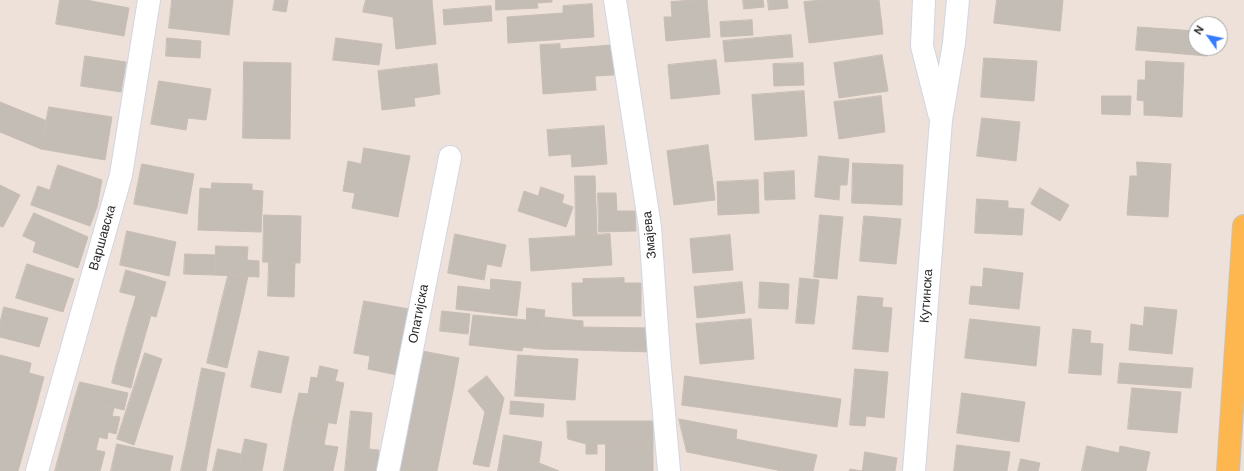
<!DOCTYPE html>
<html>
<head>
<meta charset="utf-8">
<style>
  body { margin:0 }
  #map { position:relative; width:1244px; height:471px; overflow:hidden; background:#ede1d9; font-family:"DM Sans",sans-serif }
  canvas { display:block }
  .north { position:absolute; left:1188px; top:16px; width:40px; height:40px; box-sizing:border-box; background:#fff; border:1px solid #a9a9a9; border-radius:50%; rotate:303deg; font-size:11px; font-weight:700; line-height:16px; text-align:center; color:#292929 }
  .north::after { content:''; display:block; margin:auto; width:14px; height:18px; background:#347dff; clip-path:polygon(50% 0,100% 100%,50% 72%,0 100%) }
</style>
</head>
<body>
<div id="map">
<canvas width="1244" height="471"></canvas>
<div class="north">N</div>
</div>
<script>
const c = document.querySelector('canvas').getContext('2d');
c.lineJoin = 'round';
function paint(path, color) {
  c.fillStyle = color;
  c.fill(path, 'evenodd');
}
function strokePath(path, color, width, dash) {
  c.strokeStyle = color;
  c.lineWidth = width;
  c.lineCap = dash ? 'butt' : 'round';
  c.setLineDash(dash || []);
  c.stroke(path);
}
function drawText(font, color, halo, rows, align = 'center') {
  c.font = font + ' "DM Sans",sans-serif';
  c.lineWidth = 3;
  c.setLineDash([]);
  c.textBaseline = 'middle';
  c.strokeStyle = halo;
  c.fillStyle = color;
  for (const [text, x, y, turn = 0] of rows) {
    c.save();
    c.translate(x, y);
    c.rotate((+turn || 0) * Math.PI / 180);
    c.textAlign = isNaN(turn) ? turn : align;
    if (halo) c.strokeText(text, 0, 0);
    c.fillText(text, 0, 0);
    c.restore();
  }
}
const building = new Path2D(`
  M 60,0 L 86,0 L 129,8 L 124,36 L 56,24 Z
  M 172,0 L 233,0 L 229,35 L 169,28 Z
  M 275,0 L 288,0 L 286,12 L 273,10 Z
  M 366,0 L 432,0 L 436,44 L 396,49 L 393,17 L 363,12 Z
  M 496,0 L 552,0 L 552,2 L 537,3 L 538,8 L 496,10 Z
  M 694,0 L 707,0 L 710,37 L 666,41 L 664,17 L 672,17 L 671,2 Z
  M 743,0 L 763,0 L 764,7 L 744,9 Z
  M 768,0 L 787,0 L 788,8 L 769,10 Z
  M 823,0 L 879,0 L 883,34 L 809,43 L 804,2 Z
  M 997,0 L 1063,0 L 1060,31 L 994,23 Z
  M 592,4 L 594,37 L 508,43 L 507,17 L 563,13 L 563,6 Z
  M 491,6 L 492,21 L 444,25 L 443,10 Z
  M 752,20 L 753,35 L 721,37 L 720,22 Z
  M 1138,27 L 1196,31 L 1196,48 L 1207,48 L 1207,56 L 1136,50 Z
  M 791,35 L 793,57 L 725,62 L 723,41 Z
  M 167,38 L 201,41 L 200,58 L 166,56 Z
  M 336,38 L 382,44 L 379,65 L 333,60 Z
  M 560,44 L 560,49 L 612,45 L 614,75 L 595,76 L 596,90 L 543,94 L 540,45 Z
  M 882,55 L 888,91 L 839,98 L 834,63 Z
  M 85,56 L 126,62 L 121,92 L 81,86 Z
  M 984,58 L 1037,61 L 1034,101 L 981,97 Z
  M 716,60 L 720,94 L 671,99 L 668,65 Z
  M 1146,61 L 1184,63 L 1182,117 L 1144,115 L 1144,101 L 1137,100 L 1138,80 L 1145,80 Z
  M 244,62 L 291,63 L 290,139 L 243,138 Z
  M 803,63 L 804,85 L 774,86 L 773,64 Z
  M 437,64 L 440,94 L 414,98 L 415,106 L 382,110 L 378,71 Z
  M 159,81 L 211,89 L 206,120 L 188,118 L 186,130 L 151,124 Z
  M 804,91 L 807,136 L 755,140 L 752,95 Z
  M 881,96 L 885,132 L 839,139 L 834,102 Z
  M 1102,96 L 1131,96 L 1130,115 L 1102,114 Z
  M 0,102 L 47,121 L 41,149 L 0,132 Z
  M 49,107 L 112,117 L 105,160 L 41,149 Z
  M 982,118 L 1020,122 L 1016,161 L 977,156 Z
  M 604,126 L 607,164 L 572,167 L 571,154 L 549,156 L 547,130 Z
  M 708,145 L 715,200 L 674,205 L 667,151 Z
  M 364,148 L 410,156 L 398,217 L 352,208 L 355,193 L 343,191 L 348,161 L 361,164 Z
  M 819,156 L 849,159 L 847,185 L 840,185 L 839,200 L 815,197 Z
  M 1137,162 L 1171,164 L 1168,217 L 1127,215 L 1130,176 L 1137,176 Z
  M 853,163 L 903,165 L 902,205 L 852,203 Z
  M 142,164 L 194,174 L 187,214 L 134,204 Z
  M 58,165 L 102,180 L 97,207 L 50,190 Z
  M 794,171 L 795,199 L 765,200 L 764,173 Z
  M 575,176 L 595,176 L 597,235 L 576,236 Z
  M 758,180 L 759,213 L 718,215 L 717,182 Z
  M 212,183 L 252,184 L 252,190 L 263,191 L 261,232 L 198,230 L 200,188 L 211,189 Z
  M 0,185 L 20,195 L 3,227 L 0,226 Z
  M 38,186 L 97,207 L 90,226 L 31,205 Z
  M 541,187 L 564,195 L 562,203 L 573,207 L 566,227 L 518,211 L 524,191 L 538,196 Z
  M 1040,188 L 1069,205 L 1060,221 L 1031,204 Z
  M 598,193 L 616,193 L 617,211 L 635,211 L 636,231 L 599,232 Z
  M 977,199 L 1008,201 L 1008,208 L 1024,209 L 1022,235 L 975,233 Z
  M 34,213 L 88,237 L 78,268 L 33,252 L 36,242 L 23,236 Z
  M 264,215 L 301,216 L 300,263 L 263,262 Z
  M 820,215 L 843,217 L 837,279 L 814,277 Z
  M 864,216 L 901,219 L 896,264 L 860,261 Z
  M 127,231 L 176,242 L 169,276 L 120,265 Z
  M 455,234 L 506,245 L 501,267 L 487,264 L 484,280 L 448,273 Z
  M 610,234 L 612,265 L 531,271 L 529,239 Z
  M 730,235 L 733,270 L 693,273 L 690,239 Z
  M 216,246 L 248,247 L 247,260 L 259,261 L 259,277 L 215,275 Z
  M 185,254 L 216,255 L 215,275 L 184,274 Z
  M 269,262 L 295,263 L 294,297 L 268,296 Z
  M 27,264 L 74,279 L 63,312 L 16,298 Z
  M 984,268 L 1023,273 L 1019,309 L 969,304 L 971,286 L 982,287 Z
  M 126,270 L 166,282 L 156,317 L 132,310 L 136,296 L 120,292 Z
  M 228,276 L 248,276 L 240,313 L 220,308 Z
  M 624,278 L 624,283 L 641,283 L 641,316 L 573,316 L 572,283 L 583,283 L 583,279 Z
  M 800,278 L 819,280 L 814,324 L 796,323 Z
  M 491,279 L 521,282 L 517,316 L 456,309 L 458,286 L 490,290 Z
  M 742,282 L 745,313 L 697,318 L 694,287 Z
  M 760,282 L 789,284 L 788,309 L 759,308 Z
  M 858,296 L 883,298 L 882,307 L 892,308 L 888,352 L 853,349 Z
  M 364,301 L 409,309 L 397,375 L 368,369 L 370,356 L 354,353 Z
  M 4,307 L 48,318 L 39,347 L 0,337 L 0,323 Z
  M 1145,307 L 1177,310 L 1172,354 L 1129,350 L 1131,324 L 1143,326 Z
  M 220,308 L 240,313 L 227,368 L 207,363 Z
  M 527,308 L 545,310 L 540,349 L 523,347 L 522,351 L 469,345 L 473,315 L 526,320 Z
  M 132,310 L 151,315 L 135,371 L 116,366 Z
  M 442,311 L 470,314 L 468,334 L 440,331 Z
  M 544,317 L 583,321 L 583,327 L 650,328 L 652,352 L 540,349 Z
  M 751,319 L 754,359 L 700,364 L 696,324 Z
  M 970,319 L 1040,327 L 1036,366 L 965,358 Z
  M 1073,329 L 1091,331 L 1090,343 L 1103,344 L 1101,375 L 1069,373 Z
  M 417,350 L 459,358 L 454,386 L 412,378 Z
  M 259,351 L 289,357 L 281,393 L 251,387 Z
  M 145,353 L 162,359 L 139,429 L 122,424 Z
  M 0,355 L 31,363 L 29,373 L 44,377 L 33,418 L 0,409 Z
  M 518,355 L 578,359 L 575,400 L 515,396 Z
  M 1120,363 L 1193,368 L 1191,388 L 1118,383 Z
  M 116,366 L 135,371 L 131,388 L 112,383 Z
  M 320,366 L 338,370 L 335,381 L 344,383 L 336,424 L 294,416 L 299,393 L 308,394 L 311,377 L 317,378 Z
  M 202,368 L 225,373 L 210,447 L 187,443 Z
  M 855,369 L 888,372 L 884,418 L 866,416 L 865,426 L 850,425 Z
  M 487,376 L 504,398 L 485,412 L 468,391 Z
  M 685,376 L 841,399 L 837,427 L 682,405 Z
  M 412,378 L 454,386 L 437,471 L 394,471 Z
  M 80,382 L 128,393 L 124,410 L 75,398 Z
  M 1132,388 L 1181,392 L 1177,433 L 1128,429 Z
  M 962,393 L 1025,402 L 1019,442 L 957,433 Z
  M 75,398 L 114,408 L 112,416 L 120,417 L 116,434 L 108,432 L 107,439 L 99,437 L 96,450 L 105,452 L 100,471 L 55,471 Z
  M 504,398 L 489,467 L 473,464 L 485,412 Z
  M 511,401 L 544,404 L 543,417 L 510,414 Z
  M 0,409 L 33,418 L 18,471 L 0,471 Z
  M 351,411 L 372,413 L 369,449 L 379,450 L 377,471 L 345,471 Z
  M 294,416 L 310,419 L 300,471 L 284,471 Z
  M 310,419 L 328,423 L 324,445 L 338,447 L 333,471 L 300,471 Z
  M 679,419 L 737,430 L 736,439 L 817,455 L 813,471 L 782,471 L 687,452 Z
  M 567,421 L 653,421 L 653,444 L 597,444 L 597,454 L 586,454 L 586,444 L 568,439 Z
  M 122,424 L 139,429 L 134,445 L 117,439 Z
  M 504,435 L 542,442 L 539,463 L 526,461 L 524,471 L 498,471 Z
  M 245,439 L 267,444 L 262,471 L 238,471 Z
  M 187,443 L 210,447 L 206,471 L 181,471 Z
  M 117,444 L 173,456 L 170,471 L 111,471 Z
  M 606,444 L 653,444 L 653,471 L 606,471 Z
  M 957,445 L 1010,452 L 1007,471 L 954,471 Z
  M 1087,446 L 1119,453 L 1120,446 L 1150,452 L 1146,471 L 1082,471 Z
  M 218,449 L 241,454 L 238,471 L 213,471 Z
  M 865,452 L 897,458 L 895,471 L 849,471 L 850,469 L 862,471 Z
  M 1021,459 L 1040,463 L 1038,471 L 1018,471 Z
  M 526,461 L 539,463 L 559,471 L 524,471 Z`);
paint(building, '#c4bdb5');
strokePath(building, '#c8bdb3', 1);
const street = new Path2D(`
  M 615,0 L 650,227 L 659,356 L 669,471
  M 924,0 L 922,46 L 939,113
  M 37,471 L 121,175 L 149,0
  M 388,471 L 450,157
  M 914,471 L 941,120 L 954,43 L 958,0`);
const primary = new Path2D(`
  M 1228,471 L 1244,226`);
strokePath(street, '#cfd6e4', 24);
strokePath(primary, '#c3c3c3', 24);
strokePath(street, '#fff', 22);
strokePath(primary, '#fdb74e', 22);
drawText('13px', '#292929', '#fff', [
  ["Змајева",650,235,-96],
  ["Варшавска",103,238,-74],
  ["Кутинска",927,296,-86],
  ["Опатијска",419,314,-79]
]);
</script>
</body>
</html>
